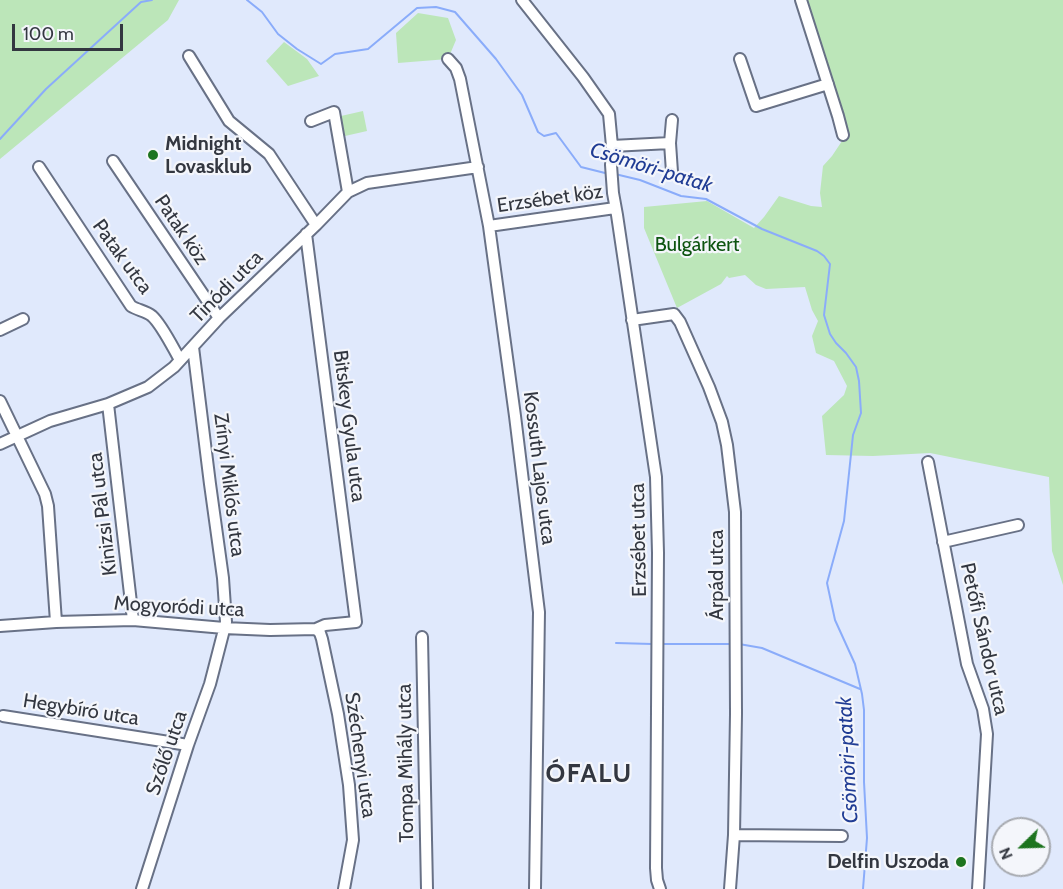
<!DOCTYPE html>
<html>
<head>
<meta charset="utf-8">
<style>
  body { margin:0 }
  #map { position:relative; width:1063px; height:889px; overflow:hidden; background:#e0e9fc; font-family:Cabin,sans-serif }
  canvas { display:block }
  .north { position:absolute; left:991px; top:817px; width:60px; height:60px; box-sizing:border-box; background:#f4f6fb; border:2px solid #a7aab0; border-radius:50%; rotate:247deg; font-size:16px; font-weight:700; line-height:24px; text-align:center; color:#333740 }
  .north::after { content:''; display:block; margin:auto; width:21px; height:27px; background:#1d741f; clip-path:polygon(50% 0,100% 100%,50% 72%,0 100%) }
  .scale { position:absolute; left:12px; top:24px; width:111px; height:27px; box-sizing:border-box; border:3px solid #333740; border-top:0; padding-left:8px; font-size:18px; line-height:21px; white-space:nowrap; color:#333740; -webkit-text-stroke:4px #f4f6fb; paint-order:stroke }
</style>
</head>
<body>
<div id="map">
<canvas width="1063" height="889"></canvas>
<div class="north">N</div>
<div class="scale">100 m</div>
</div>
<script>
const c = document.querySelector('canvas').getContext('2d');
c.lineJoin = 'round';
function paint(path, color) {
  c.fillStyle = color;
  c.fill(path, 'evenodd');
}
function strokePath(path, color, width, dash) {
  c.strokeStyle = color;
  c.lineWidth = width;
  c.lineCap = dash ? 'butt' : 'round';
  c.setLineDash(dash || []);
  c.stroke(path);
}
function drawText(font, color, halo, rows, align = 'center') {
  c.font = font + ' Cabin,sans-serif';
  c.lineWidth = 4.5;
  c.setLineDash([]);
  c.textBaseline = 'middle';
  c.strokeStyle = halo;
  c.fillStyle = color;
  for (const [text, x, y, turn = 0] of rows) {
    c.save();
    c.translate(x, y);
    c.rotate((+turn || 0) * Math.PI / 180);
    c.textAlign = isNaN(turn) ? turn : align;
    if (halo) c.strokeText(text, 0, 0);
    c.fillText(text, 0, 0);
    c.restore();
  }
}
paint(new Path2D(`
  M 0,0 L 179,0 L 168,20 L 0,159 Z
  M 805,0 L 1063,0 L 1063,585 L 1052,551 L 1049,477 L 930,453 L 873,456 L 826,455 L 822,416 L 844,395 L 847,386 L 834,361 L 816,353 L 812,336 L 818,321 L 812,310 L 805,287 L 766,289 L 756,285 L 745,275 L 729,278 L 727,276 L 721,284 L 677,308 L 644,228 L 644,207 L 707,201 L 754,228 L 764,217 L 779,196 L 811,206 L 822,207 L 820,193 L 823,166 L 832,156 L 844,138 L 843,135 L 844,115 Z
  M 418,13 L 448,18 L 456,40 L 448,59 L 398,63 L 396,33 Z
  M 284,42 L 307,59 L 319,76 L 288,86 L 266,61 Z
  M 363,111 L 367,131 L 345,136 L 341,116 Z`), '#bce6b9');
strokePath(new Path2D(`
  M 247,0 L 262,12 L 278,34 L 297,49 L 321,64 L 335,54 L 368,49 L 417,8 L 436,7 L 455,12 L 496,59 L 522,95 L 538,132 L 544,136 L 556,133 L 581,167 L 609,174
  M 0,139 L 46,89 L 141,2 L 152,0
  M 615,174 L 640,180 L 681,196 L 706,199 L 762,229 L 817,251 L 824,256 L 830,264 L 824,315 L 830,334 L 836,343 L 846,353 L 856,367 L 859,381 L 861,413 L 853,435 L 844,521 L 827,583 L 835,620 L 855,664 L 862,694 L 864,710 L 864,782 L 867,838 L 863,889
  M 616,643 L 652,644
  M 661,644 L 733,644
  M 739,644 L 762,648 L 860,689`), '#8aacfa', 2);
const minor = new Path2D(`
  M 522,0 L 583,77 L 609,114 L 612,146 L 611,165 L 613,193 L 617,215 L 656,477 L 658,553 L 656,868 L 657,880 L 660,889
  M 801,0 L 838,116 L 843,135
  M 189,56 L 229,121 L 269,154 L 316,225
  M 448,59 L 456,68 L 460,79 L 489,226 L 515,416 L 539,612 L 535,889
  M 740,59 L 756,106 L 828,84
  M 311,121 L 334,112 L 348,192
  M 670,143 L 672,120
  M 612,146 L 670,143 L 672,172
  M 113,161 L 219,318
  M 39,167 L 131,306 C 137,310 146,311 152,316 C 162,325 173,348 180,360
  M 489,226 L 615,208
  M 632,320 L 674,314 L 680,322 L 709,387 L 722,422 L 727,445 L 735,512 L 736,714 L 734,835 L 730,889
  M 0,330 L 23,319
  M 0,401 L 45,494 L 48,506 L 56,622
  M 108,404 L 133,620
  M 0,444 L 50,421 L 108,404 L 148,387 L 174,367 L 219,318 L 316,225 L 348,192 L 367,183 L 478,167
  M 928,462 L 967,664 L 983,709 L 987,734 L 978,889
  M 943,542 L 1018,525
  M 0,626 L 56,622 L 133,620 L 224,628 L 270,630 L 316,629 L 325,625 L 356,622 L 306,234
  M 316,629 L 320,633 L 322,639 L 338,714 L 349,785 L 353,840 L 344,889
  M 422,637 L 427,889
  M 3,716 L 188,745
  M 734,835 L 842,836
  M 142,889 L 188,745 L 210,684 L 226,622 L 223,578 L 210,484 L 193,347`);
strokePath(minor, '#687186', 14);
strokePath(minor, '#fff', 10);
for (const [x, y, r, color] of [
  [153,155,6,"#1d741f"],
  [961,862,6,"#1d741f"]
]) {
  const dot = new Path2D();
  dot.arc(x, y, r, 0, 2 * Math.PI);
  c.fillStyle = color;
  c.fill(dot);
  strokePath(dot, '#f4f6fb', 2);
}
drawText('bold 20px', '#333740', '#f4f6fb', [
  ["Midnight",165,144],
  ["Lovasklub",165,167],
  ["Delfin Uszoda",949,862,"right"]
], 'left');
drawText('20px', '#333740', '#f4f6fb', [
  ["Erzsébet köz",550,199,-8],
  ["Patak köz",181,230,56],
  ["Patak utca",122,257,54],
  ["Tinódi utca",227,287,-45],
  ["Bitskey Gyula utca",349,426,83],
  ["Kossuth Lajos utca",539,468,83],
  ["Zrínyi Miklós utca",229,485,83],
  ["Kinizsi Pál utca",103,514,-97],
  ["Erzsébet utca",639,540,-91],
  ["Árpád utca",717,575,-90],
  ["Mogyoródi utca",179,607,3],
  ["Petőfi Sándor utca",984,639,77],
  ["Hegybíró utca",81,710,9],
  ["Szőlő utca",167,753,-71],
  ["Széchenyi utca",360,755,82],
  ["Tompa Mihály utca",406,763,-91]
]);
drawText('20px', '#0d5410', '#f4f6fb', [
  ["Bulgárkert",697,245]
]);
drawText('italic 21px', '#203c94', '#f4f6fb', [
  ["Csömöri-patak",651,168,17],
  ["Csömöri-patak",848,760,-93]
]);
c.letterSpacing = '1.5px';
drawText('bold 26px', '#333740', '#f4f6fb', [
  ["ÓFALU",589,774]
]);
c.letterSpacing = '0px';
</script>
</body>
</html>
